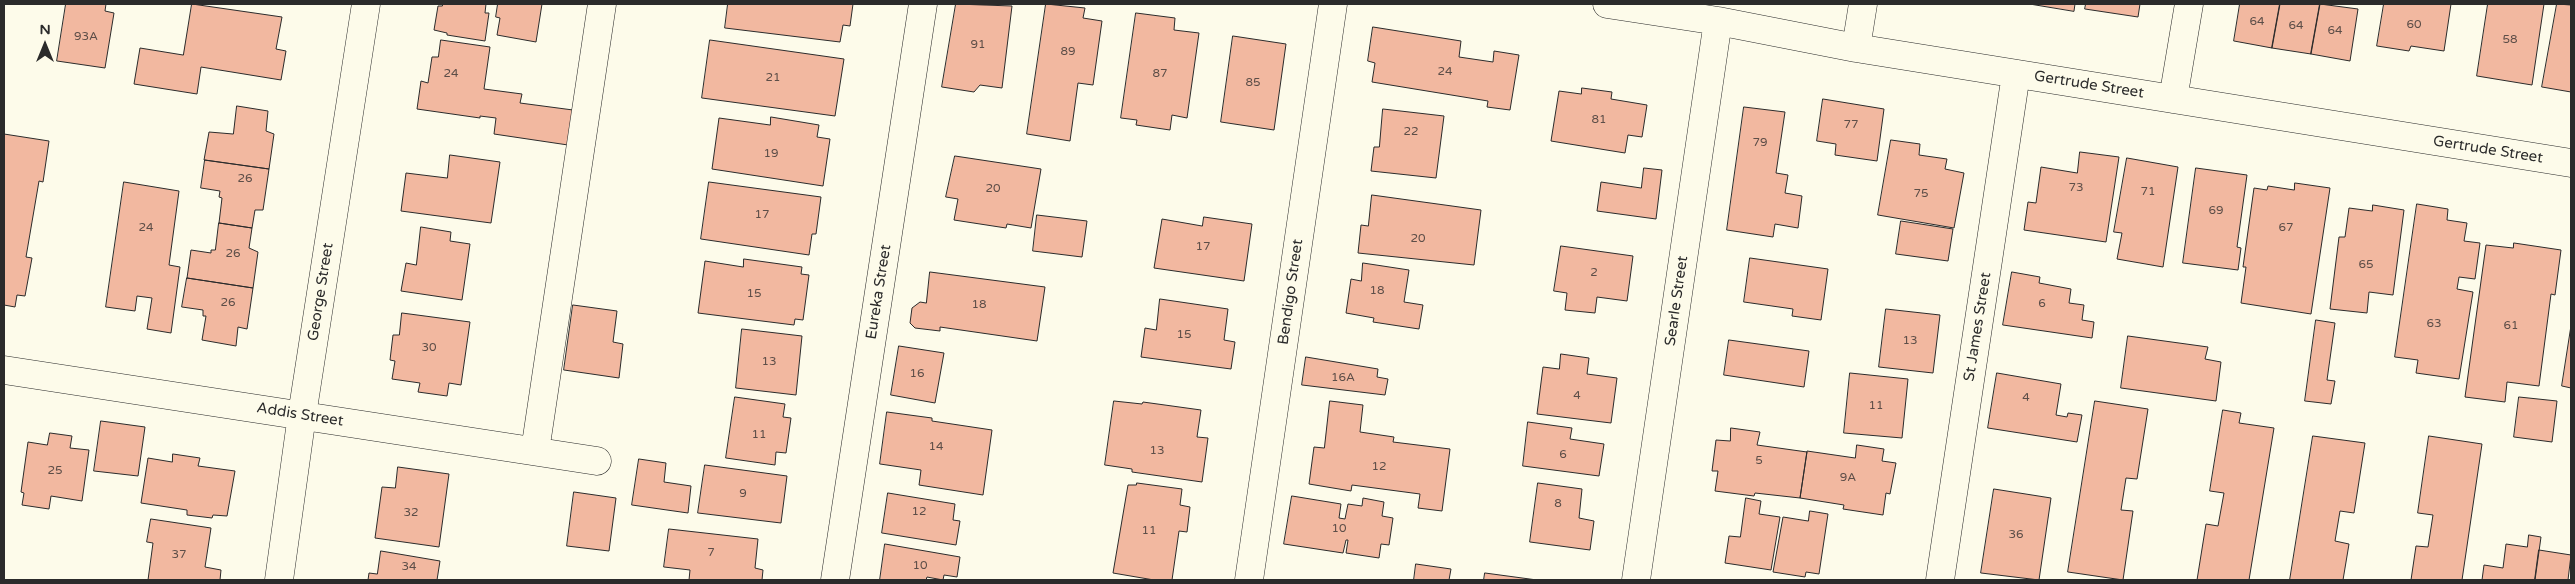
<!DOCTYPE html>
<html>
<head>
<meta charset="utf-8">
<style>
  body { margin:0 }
  #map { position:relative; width:2575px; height:584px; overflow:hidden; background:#fdfbea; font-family:"Varela Round",sans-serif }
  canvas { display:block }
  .frame { position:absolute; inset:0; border:5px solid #2b2b2b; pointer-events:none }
  .north { position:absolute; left:20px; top:20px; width:50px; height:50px; -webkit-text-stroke:4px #fdfbea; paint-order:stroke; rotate:0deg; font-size:14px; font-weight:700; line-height:20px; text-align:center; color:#2b2b2b }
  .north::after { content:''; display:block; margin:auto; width:18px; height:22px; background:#2b2b2b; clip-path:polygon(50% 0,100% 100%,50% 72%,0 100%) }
</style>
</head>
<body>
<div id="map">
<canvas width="2575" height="584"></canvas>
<div class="frame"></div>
<div class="north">N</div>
</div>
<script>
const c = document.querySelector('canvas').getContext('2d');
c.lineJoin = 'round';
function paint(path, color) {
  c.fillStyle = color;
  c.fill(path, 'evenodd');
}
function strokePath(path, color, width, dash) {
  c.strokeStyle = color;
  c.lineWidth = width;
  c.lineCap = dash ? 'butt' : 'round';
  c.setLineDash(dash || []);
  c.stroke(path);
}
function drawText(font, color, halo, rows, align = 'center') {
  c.font = font + ' "Varela Round",sans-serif';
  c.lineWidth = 4;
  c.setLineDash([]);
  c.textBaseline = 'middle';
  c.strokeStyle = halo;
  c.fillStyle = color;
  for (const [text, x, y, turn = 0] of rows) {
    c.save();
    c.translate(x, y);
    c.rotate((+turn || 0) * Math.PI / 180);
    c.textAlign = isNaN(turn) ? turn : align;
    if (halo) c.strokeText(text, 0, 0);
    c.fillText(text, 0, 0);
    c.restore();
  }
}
const building = new Path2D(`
  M 66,4 L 106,4 L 105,11 L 114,13 L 105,68 L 57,61 Z
  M 192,4 L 282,17 L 276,49 L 286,51 L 281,80 L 201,67 L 197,94 L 134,84 L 140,48 L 183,55 Z
  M 443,4 L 486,4 L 485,13 L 489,13 L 485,41 L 447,35 L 447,33 L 434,30 L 438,6 L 442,6 Z
  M 498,4 L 542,4 L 536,42 L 497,35 L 500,18 L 496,17 Z
  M 728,4 L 853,4 L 850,26 L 843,25 L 840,42 L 725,28 Z
  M 956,4 L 1012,6 L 1002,88 L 980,85 L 974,92 L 942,87 Z
  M 1046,4 L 1085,8 L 1083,18 L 1102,21 L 1093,85 L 1078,83 L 1070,141 L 1027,134 Z
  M 2030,4 L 2075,4 L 2074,11 Z
  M 2086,4 L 2140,4 L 2138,17 L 2085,9 Z
  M 2240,4 L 2280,4 L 2272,48 L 2234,41 Z
  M 2280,4 L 2320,4 L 2311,54 L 2272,48 Z
  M 2320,4 L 2358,9 L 2350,61 L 2311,54 Z
  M 2384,4 L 2451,4 L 2444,51 L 2411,46 L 2409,51 L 2377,46 Z
  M 2488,4 L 2544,4 L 2532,85 L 2477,76 Z
  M 2557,4 L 2571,5 L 2571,92 L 2542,87 Z
  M 1136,13 L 1175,18 L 1174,30 L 1199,33 L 1187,118 L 1172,115 L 1170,130 L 1136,125 L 1137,120 L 1121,118 Z
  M 1373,27 L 1461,41 L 1459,57 L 1493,62 L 1494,51 L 1519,55 L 1510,110 L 1487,107 L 1488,101 L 1372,82 L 1375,63 L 1368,61 Z
  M 1233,36 L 1286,44 L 1274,130 L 1221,122 Z
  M 441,40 L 490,47 L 484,89 L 522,94 L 520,103 L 573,110 L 568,145 L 494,134 L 496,118 L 480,116 L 480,118 L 417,109 L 421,81 L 428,83 L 432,57 L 438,57 Z
  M 710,40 L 844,59 L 835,116 L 702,98 Z
  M 1582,88 L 1612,92 L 1611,99 L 1647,105 L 1642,137 L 1628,135 L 1625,153 L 1551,141 L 1559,91 L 1581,94 Z
  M 1823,99 L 1884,109 L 1877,161 L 1835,155 L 1836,144 L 1817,141 Z
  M 237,106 L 268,111 L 266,131 L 274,134 L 269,169 L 204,160 L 209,132 L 233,134 Z
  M 1744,107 L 1785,112 L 1776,173 L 1788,175 L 1785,193 L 1802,196 L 1798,228 L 1775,224 L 1773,237 L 1727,230 Z
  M 1383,109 L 1444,116 L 1436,178 L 1371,171 L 1374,147 L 1379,147 Z
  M 771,117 L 819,125 L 817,137 L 830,139 L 823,186 L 712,169 L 719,118 L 770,125 Z
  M 4,134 L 49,141 L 43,182 L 39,181 L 26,257 L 32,258 L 25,296 L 17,295 L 15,307 L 4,305 Z
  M 1891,140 L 1920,144 L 1919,155 L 1947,159 L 1945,169 L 1964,173 L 1954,228 L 1878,215 Z
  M 2080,152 L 2119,157 L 2106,242 L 2024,230 L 2028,202 L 2036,203 L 2041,167 L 2077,173 Z
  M 450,155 L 500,162 L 491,223 L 401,211 L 406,173 L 447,178 Z
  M 955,156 L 1041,169 L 1031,228 L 1007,224 L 1006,228 L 954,220 L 958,199 L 946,197 Z
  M 2127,158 L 2178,167 L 2163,267 L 2117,259 L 2122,233 L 2114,232 Z
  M 205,160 L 269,169 L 263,210 L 255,210 L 252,228 L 219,223 L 222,198 L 219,197 L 220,191 L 201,188 Z
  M 1644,168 L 1662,170 L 1656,219 L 1597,211 L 1601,182 L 1641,188 Z
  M 2196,168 L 2247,175 L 2237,247 L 2241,248 L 2238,270 L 2183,263 Z
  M 124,182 L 179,191 L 169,265 L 180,267 L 171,333 L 147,329 L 152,298 L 137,296 L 135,311 L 106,307 Z
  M 709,182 L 821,197 L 816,234 L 812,234 L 809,255 L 701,239 Z
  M 2295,183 L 2330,188 L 2311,314 L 2241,303 L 2246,267 L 2243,267 L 2254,188 L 2267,190 L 2268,186 L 2294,190 Z
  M 1372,195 L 1481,210 L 1474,265 L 1358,253 L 1361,225 L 1368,226 Z
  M 2417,204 L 2448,209 L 2447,220 L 2467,223 L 2464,241 L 2480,243 L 2475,279 L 2459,277 L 2457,289 L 2473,292 L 2459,379 L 2416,373 L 2418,360 L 2395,357 Z
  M 2373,205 L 2404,210 L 2393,295 L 2369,292 L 2367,313 L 2330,309 L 2339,237 L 2345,237 L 2349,208 L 2372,211 Z
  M 1037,215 L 1087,221 L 1082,257 L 1033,251 Z
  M 1204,217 L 1252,224 L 1244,281 L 1154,268 L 1162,219 L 1202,226 Z
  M 1901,221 L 1953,229 L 1948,261 L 1896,254 Z
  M 219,223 L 252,228 L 249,248 L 258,252 L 253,288 L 187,278 L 191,250 L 211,253 L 211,250 L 215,250 Z
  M 421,227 L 451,232 L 450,241 L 470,244 L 462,300 L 401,291 L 406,263 L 416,265 Z
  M 2514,243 L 2561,250 L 2555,295 L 2551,294 L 2539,386 L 2507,382 L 2505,402 L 2465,397 L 2486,245 L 2513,248 Z
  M 1561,246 L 1633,256 L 1627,301 L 1597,297 L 1595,313 L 1565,310 L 1567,293 L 1554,291 Z
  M 1750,258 L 1828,269 L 1821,320 L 1792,316 L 1793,309 L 1744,302 Z
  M 744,259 L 802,267 L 801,274 L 809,275 L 803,320 L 795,319 L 794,325 L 698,313 L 705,261 L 743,267 Z
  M 1363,263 L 1409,270 L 1404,302 L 1423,305 L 1419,329 L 1373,322 L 1374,318 L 1346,313 L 1351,279 L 1361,281 Z
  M 930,272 L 1045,287 L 1037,341 L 940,327 L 940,331 L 915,328 L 910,323 L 912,308 L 920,302 L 926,303 Z
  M 2012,272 L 2040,277 L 2039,283 L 2071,289 L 2069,303 L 2084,305 L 2082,320 L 2094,322 L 2092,338 L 2003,325 Z
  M 187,278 L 253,288 L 247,329 L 238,327 L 236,346 L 202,340 L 206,316 L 203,316 L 203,310 L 182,307 Z
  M 1160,299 L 1228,309 L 1224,340 L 1235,342 L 1231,369 L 1141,357 L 1145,328 L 1156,330 Z
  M 573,305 L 617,311 L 613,342 L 623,344 L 619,378 L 564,370 Z
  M 1886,309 L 1940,315 L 1933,373 L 1879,367 Z
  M 402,313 L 470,322 L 461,385 L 449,383 L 447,396 L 418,392 L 420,383 L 392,379 L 395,361 L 390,360 L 393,335 L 399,335 Z
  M 2316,320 L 2335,323 L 2327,380 L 2335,381 L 2331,404 L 2305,401 Z
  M 2571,326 L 2571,388 L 2562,386 Z
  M 742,329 L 802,336 L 796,395 L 736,388 Z
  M 2128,336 L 2208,347 L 2205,359 L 2221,362 L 2216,401 L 2121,388 Z
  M 1729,340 L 1809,351 L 1804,387 L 1724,375 Z
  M 899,346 L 944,353 L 935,403 L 891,395 Z
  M 1561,354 L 1589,358 L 1587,374 L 1617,378 L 1611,423 L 1537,414 L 1543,367 L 1559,369 Z
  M 1306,357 L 1378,369 L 1377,377 L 1388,379 L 1385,395 L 1302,385 Z
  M 1850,373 L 1908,379 L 1902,438 L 1844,433 Z
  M 1997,373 L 2061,384 L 2056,415 L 2067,417 L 2068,413 L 2082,415 L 2077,442 L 1988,428 Z
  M 735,397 L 785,404 L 783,417 L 791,418 L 786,453 L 776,452 L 775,465 L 726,458 Z
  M 2519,397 L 2557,401 L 2552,442 L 2514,437 Z
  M 1114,401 L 1142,404 L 1143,402 L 1201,410 L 1197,437 L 1208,438 L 1202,482 L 1132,472 L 1132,469 L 1105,465 Z
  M 1330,401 L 1363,405 L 1360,432 L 1394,437 L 1393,442 L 1450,449 L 1442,511 L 1418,508 L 1420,494 L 1352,485 L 1351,491 L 1309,484 L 1314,447 L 1324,448 Z
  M 2095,401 L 2148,409 L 2137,479 L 2126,478 L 2121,510 L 2133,511 L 2123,580 L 2068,572 Z
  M 2223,410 L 2241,413 L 2239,423 L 2274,428 L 2249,580 L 2197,580 L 2206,524 L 2218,526 L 2224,493 L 2210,491 Z
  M 887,412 L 932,418 L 932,421 L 992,430 L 983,495 L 919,485 L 921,470 L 880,464 Z
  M 101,421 L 145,427 L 138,476 L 94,471 Z
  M 1528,422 L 1572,428 L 1570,439 L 1604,444 L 1599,476 L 1523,466 Z
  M 1731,428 L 1760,432 L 1757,445 L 1807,452 L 1800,498 L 1755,493 L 1754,496 L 1715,491 L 1718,471 L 1712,471 L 1716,440 L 1730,441 Z
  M 50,433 L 72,436 L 70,448 L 89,450 L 82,501 L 51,496 L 49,509 L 22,505 L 24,493 L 21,492 L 28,442 L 47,445 Z
  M 2313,436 L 2365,443 L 2354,513 L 2340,511 L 2335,541 L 2349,544 L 2343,580 L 2290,580 Z
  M 2429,436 L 2482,444 L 2462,580 L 2411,580 L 2416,546 L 2428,547 L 2433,515 L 2418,513 Z
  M 1857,445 L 1884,449 L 1882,461 L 1896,463 L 1890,494 L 1886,493 L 1883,515 L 1843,509 L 1844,505 L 1800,498 L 1807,451 L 1855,458 Z
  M 173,454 L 200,458 L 198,466 L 235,471 L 227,516 L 213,515 L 212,518 L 187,515 L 187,510 L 141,503 L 148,458 L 172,462 Z
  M 639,459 L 666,463 L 664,482 L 691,486 L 688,513 L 632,505 Z
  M 705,465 L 787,476 L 781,523 L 698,513 Z
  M 398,467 L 449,474 L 439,547 L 375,538 L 382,487 L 395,488 Z
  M 1137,483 L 1182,489 L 1180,505 L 1190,507 L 1187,532 L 1179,531 L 1172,580 L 1154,580 L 1113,573 L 1128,485 L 1136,485 Z
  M 1538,483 L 1582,489 L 1579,518 L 1594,521 L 1590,550 L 1530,542 Z
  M 1994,489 L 2051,498 L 2039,580 L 1981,573 Z
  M 574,492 L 616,498 L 609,551 L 567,546 Z
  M 888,493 L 955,504 L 953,520 L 960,521 L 956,545 L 882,533 Z
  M 1292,496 L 1341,504 L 1339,518 L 1345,519 L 1348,504 L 1362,506 L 1363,498 L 1384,502 L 1382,516 L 1393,518 L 1389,545 L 1381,544 L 1379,558 L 1346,553 L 1348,540 L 1346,540 L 1343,553 L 1284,544 Z
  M 1746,498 L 1761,501 L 1759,514 L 1780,517 L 1771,570 L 1725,563 L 1729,536 L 1740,537 Z
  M 1810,511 L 1828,514 L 1819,574 L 1806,572 L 1805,577 L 1773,572 L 1783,517 L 1808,521 Z
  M 151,519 L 211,528 L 205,567 L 221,570 L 220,580 L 148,580 L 153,543 L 147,542 Z
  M 669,529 L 758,539 L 755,568 L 763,570 L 762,580 L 689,580 L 690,570 L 664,567 Z
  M 2529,535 L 2541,537 L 2535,580 L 2482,580 L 2484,565 L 2503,568 L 2506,544 L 2527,547 Z
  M 885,544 L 960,557 L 957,577 L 944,575 L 943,580 L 927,577 L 926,580 L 880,580 Z
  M 2539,550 L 2571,555 L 2568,580 L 2535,580 Z
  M 381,551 L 440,561 L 437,580 L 368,580 L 369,573 L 377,574 Z
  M 1416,564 L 1451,569 L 1449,580 L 1414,580 Z
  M 1485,573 L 1537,580 L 1484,580 Z`);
paint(building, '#f2b8a0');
strokePath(building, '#2b2b2b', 1);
const minor = new Path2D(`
  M 1607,4 L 1718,21 L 1856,48 L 2571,163
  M 1856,48 L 1863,4
  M 2173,99 L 2189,4
  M 4,370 L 597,461
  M 535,451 L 602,4
  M 279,580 L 302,415 L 366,4
  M 835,580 L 923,4
  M 1249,580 L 1333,4
  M 1636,580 L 1718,21
  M 1940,580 L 2016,74`);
strokePath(minor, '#2b2b2b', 29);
strokePath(minor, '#fdfbea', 28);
drawText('12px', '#5d4e48', null, [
  ["64",2257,22],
  ["60",2414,25],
  ["64",2296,26],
  ["64",2335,31],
  ["93A",86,37],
  ["58",2510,40],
  ["91",978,45],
  ["89",1068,52],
  ["24",1445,72],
  ["24",451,74],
  ["87",1160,74],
  ["21",773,78],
  ["85",1253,83],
  ["81",1599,120],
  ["77",1851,125],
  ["22",1411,132],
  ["79",1760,143],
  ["19",771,154],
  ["26",245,179],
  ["73",2076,188],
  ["20",993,189],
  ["71",2148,192],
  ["75",1921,194],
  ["69",2216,211],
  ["17",762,215],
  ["24",146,228],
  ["67",2286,228],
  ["20",1418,239],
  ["17",1203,247],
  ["26",233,254],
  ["65",2366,265],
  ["2",1594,273],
  ["18",1377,291],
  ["15",754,294],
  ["26",228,303],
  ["6",2042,304],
  ["18",979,305],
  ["63",2434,324],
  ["61",2511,326],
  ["15",1184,335],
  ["13",1910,341],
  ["30",429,348],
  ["13",769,362],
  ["16",917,374],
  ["16A",1343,378],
  ["4",1577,396],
  ["4",2026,398],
  ["11",1876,406],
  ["11",759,435],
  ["14",936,447],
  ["13",1157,451],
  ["6",1563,455],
  ["5",1759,461],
  ["12",1379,467],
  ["25",55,471],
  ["9A",1848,478],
  ["9",743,494],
  ["8",1558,504],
  ["12",919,512],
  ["32",411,513],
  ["10",1339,529],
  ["11",1149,531],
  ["36",2016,535],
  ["7",711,553],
  ["37",179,555],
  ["10",920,566],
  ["34",409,567]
]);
drawText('15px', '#2b2b2b', '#fdfbea', [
  ["Gertrude Street",2089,85,9],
  ["Gertrude Street",2488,150,9],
  ["George Street",321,292,-81],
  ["Eureka Street",879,292,-81],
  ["Bendigo Street",1291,292,-82],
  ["Searle Street",1677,301,-82],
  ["St James Street",1978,327,-81],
  ["Addis Street",300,415,9]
]);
</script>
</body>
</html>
